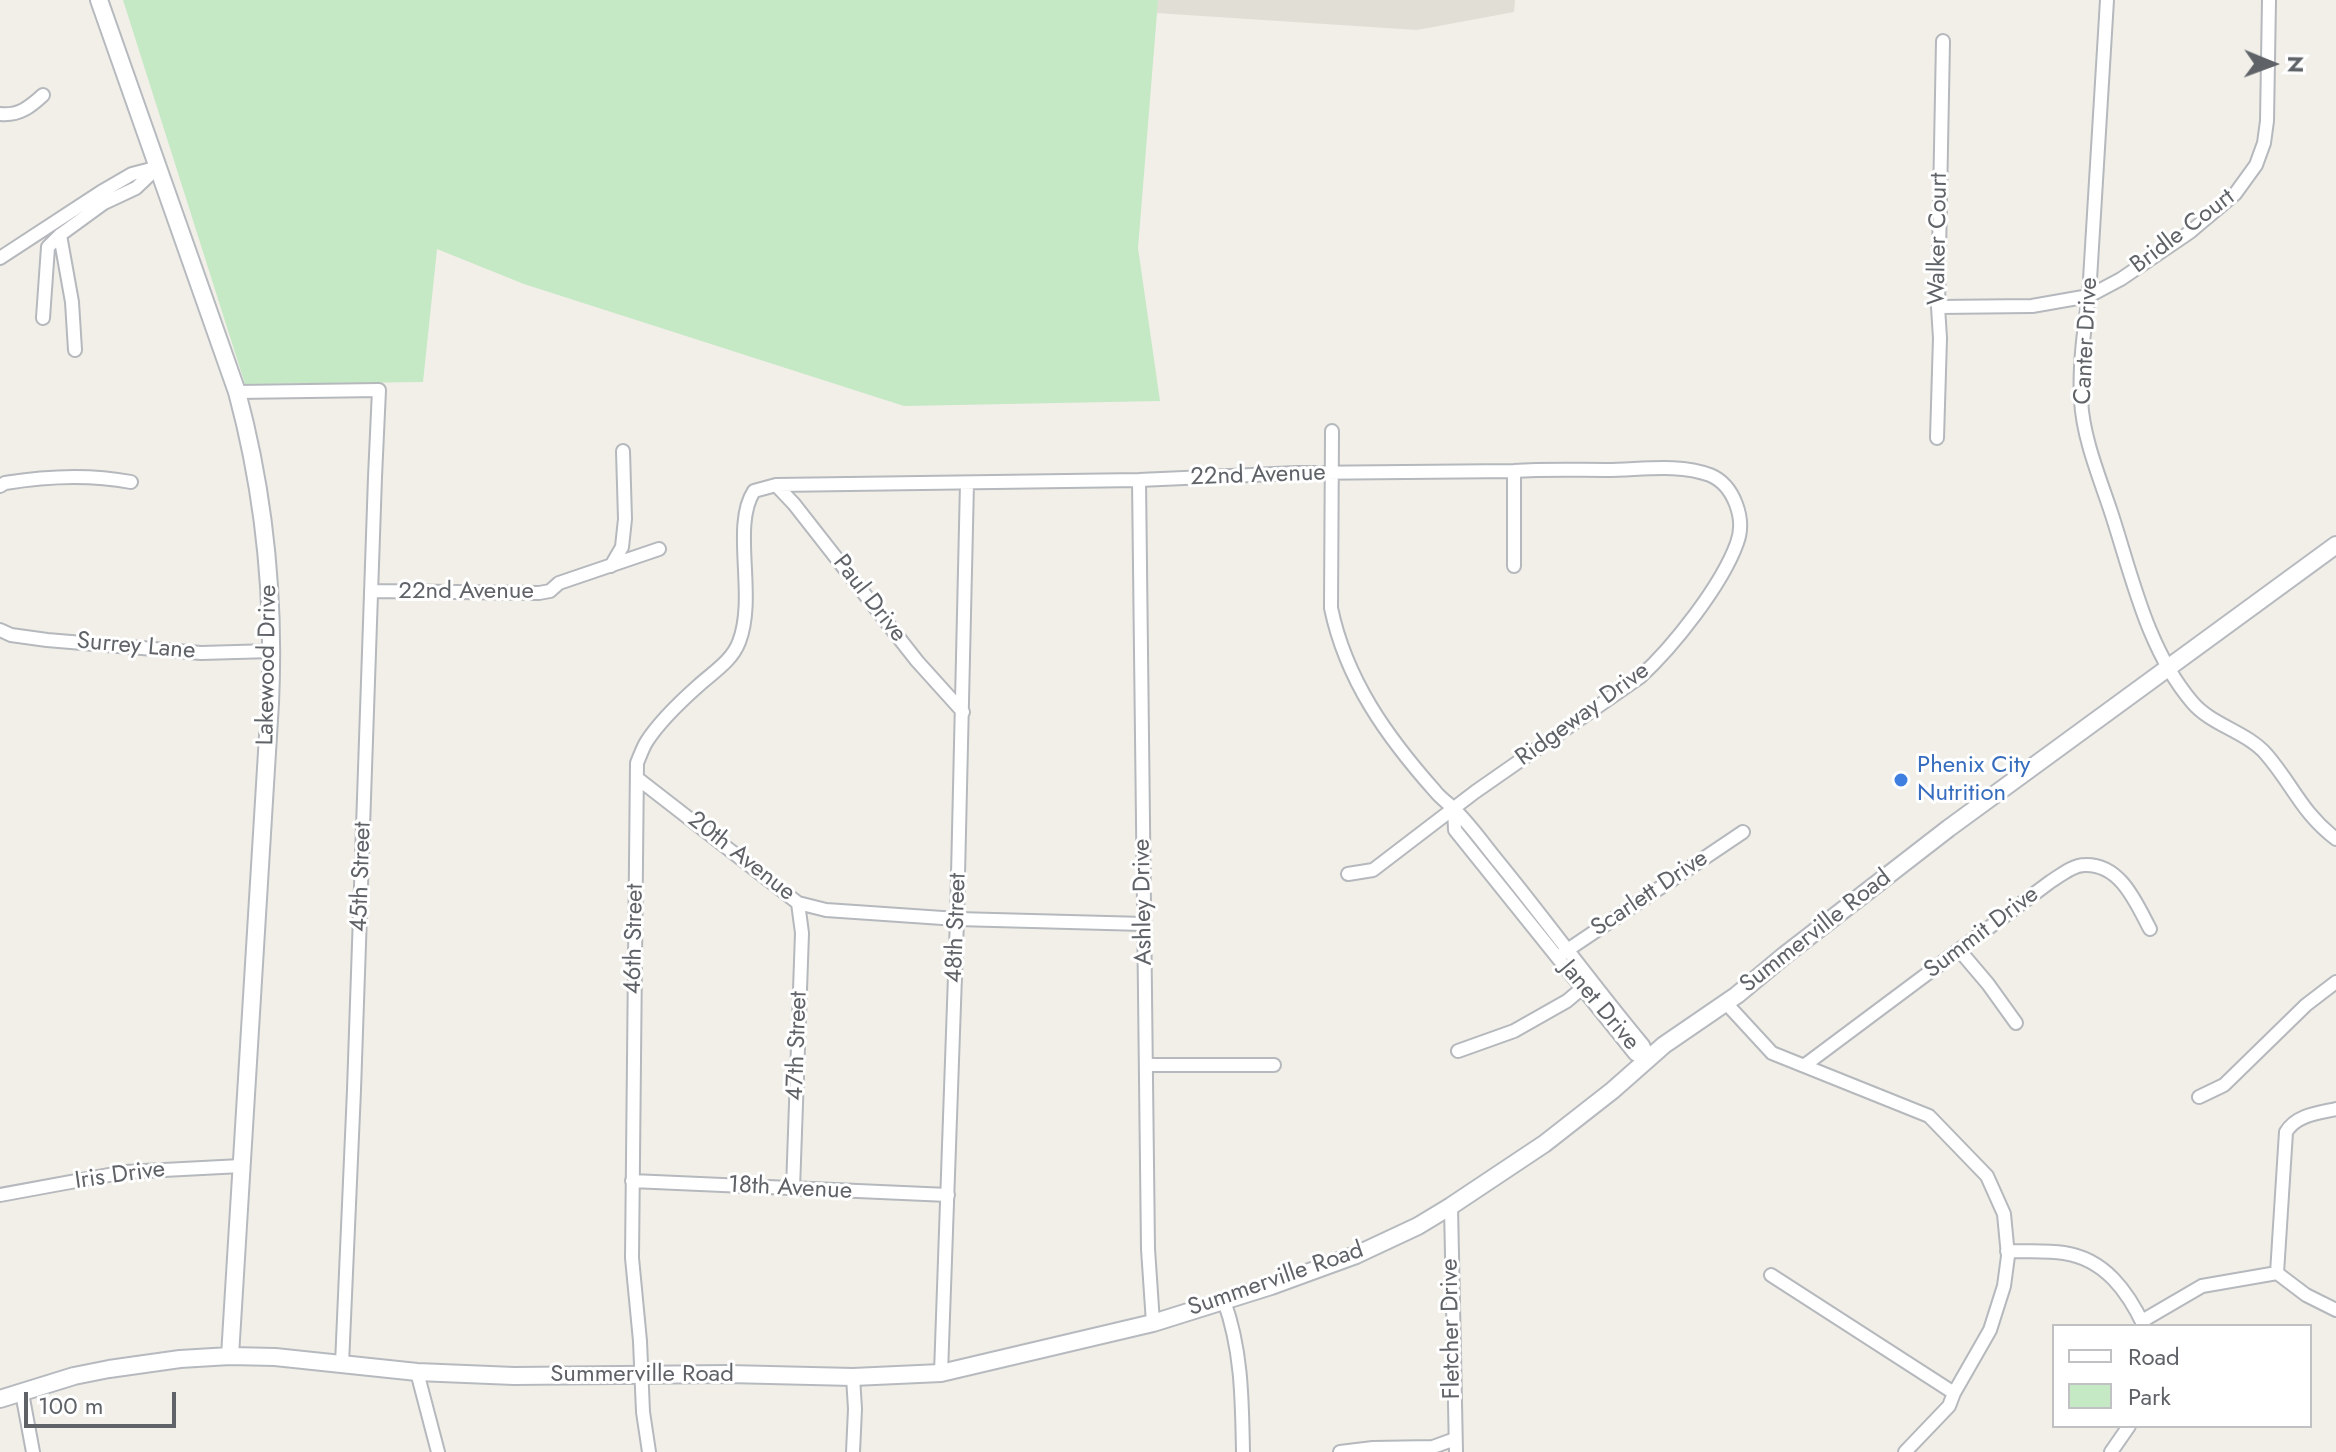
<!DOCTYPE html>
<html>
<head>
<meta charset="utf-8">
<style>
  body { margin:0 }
  #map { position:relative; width:2336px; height:1452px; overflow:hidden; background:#f1efe8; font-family:Jost,sans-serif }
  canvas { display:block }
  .legend { position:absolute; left:2052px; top:1324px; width:260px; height:104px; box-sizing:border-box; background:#fff; border:2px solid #bfc1c3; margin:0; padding:10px 14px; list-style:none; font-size:24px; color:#5f6368 }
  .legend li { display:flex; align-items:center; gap:16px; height:40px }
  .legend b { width:40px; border:2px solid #bfc1c3 }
  .north { position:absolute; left:2232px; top:24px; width:80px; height:80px; -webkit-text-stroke:6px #fff; paint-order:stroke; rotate:91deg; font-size:22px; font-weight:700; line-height:32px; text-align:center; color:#5f6368 }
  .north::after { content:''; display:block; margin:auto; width:28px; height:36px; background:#5f6368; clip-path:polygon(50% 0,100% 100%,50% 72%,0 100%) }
  .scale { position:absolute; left:24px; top:1392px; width:152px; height:36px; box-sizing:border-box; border:4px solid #5f6368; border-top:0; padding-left:10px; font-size:24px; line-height:28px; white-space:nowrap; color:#5f6368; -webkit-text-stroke:6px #fff; paint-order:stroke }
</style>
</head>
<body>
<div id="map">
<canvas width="2336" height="1452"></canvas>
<ul class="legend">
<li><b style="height:10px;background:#fff"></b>Road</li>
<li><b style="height:22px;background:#c5e8c5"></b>Park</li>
</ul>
<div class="north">N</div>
<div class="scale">100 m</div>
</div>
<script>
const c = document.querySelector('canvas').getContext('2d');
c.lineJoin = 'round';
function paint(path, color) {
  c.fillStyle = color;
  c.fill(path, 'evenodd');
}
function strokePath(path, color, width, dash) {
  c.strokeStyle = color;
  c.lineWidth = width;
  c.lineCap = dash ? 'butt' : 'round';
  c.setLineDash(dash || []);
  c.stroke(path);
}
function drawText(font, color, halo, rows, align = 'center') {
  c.font = font + ' Jost,sans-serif';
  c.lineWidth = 6;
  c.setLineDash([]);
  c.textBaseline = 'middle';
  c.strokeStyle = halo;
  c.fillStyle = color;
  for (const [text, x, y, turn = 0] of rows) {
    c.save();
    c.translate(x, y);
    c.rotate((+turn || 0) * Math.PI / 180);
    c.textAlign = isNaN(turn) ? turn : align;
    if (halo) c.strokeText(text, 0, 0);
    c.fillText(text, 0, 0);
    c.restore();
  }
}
paint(new Path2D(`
  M 1158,0 L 1515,0 L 1514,12 L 1417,30 L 1156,13 Z`), '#e1ded6');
paint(new Path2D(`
  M 123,0 L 1158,0 L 1138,248 L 1160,401 L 904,406 L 524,284 L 437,249 L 423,382 L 245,384 Z`), '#c5e8c5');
const street = new Path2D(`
  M 2107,0 L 2089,296 C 2084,330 2079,366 2081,400 C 2083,438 2099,476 2111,512 C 2132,576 2147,649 2192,702 C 2211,725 2247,732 2266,754 C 2293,785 2301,812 2336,839
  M 0,114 C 19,116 30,107 43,95
  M 60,235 L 72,302 L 75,350
  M 0,258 L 101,192 L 132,174 L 155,168
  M 1938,307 L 2032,306 L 2089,296 L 2121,279 L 2190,232 L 2235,194 L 2256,165 L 2264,143 L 2267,121 L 2269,0
  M 43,318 L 48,247 L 60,235 L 104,203 L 136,188 L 158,167
  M 237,392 L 379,390 L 375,477 L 354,1090 L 342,1364
  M 1332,431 L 1331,608 C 1346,680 1387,737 1435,791 C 1441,799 1450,804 1457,812 C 1471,826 1483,843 1496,859 C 1546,920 1592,984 1643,1045 L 1649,1059
  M 1937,438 L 1940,338 L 1938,307 L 1943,41
  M 1514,471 L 1514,566
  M 1139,480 L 1148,1249 L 1153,1323
  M 776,485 L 794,504 L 917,661 L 963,712
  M 0,486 L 5,483 C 47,476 89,474 131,482
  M 611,566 L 622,547 L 625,519 L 623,451
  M 371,591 L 539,593 L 550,591 L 559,583 L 659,549
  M 0,630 L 11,635 L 47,640 L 201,653 L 272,651
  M 637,778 L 798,903 L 826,910 L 957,919 L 1144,924
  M 1454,808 L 1455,830 L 1635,1054 L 1649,1059
  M 1960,951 L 1988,984 L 2016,1023
  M 1563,953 L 1743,832
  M 1725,1002 L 1772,1053 L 1929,1116 L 1987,1176 L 2004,1214 L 2008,1256 L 2004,1286 L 1990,1330 L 1954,1393 L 1949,1406 L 1905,1452
  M 1458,1051 L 1514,1031 L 1567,1001 L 1587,984
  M 1147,1065 L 1274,1065
  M 1805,1065 L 2050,882 C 2061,875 2073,865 2085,865 C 2121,864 2136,903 2150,929
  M 2199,1097 L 2224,1085 L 2306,1005 L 2336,982
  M 2336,1109 C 2318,1113 2296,1115 2286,1132 L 2277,1273 L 2306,1295 L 2336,1310
  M 632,1181 L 948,1195
  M 793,1189 L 802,933 L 798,903
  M 0,1195 L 125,1172 L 241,1166
  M 1451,1206 L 1456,1452
  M 2007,1251 C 2026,1252 2045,1250 2064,1253 C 2105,1259 2128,1292 2144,1326
  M 1771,1275 L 1954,1393
  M 1224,1301 C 1242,1350 1242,1401 1243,1452
  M 2142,1321 L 2202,1286 L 2277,1273
  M 417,1372 L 438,1452
  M 941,1373 L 957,919 L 967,483
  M 853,1377 L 855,1409 L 853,1452
  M 22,1393 L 33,1452
  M 649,1452 L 643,1412 L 640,1341 L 632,1258 L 637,763 C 640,756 643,747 647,741 C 660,721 680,702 698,686 C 712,673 732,661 739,642 C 757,596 731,526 754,491 L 776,485 L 1139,480 L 1297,473 L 1514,471 C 1545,469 1575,470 1606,470 C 1640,470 1678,463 1710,475 C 1734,485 1746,519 1737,543 C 1722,585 1673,647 1640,677 L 1475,792 L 1373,870 L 1348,874
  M 1340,1452 L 1373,1448 L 1433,1447 L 1455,1439
  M 2111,1452 L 2129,1426`);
const secondary = new Path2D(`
  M 99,0 L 237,392 C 265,496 275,596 270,703 L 230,1356
  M 0,1399 L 74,1376 L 109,1369 L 180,1359 L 230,1356 L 275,1357 L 417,1372 L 514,1376 L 728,1374 L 853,1377 L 941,1373 L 1153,1323 L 1271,1286 L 1356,1255 L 1418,1226 L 1451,1206 L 1544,1144 L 1613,1090 L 1664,1045 L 1737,995 L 1785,955 L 1949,828 L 2336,545`);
strokePath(street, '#b5b8bc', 16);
strokePath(secondary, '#b6babf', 20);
strokePath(street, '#fff', 12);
strokePath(secondary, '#fff', 16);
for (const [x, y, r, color] of [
  [1901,780,8,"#3f7fe0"]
]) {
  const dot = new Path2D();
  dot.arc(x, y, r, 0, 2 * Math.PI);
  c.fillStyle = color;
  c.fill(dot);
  strokePath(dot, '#fff', 3);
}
drawText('24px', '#5f6368', '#fff', [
  ["Bridle Court",2183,232,-37],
  ["Walker Court",1939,239,-89],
  ["Canter Drive",2087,341,-87],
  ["22nd Avenue",1258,476,-2],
  ["22nd Avenue",466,592],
  ["Paul Drive",869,599,52],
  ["Surrey Lane",136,647,5],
  ["Lakewood Drive",268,665,-89],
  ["Ridgeway Drive",1583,715,-36],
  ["20th Avenue",741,857,38],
  ["45th Street",362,877,-88],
  ["Scarlett Drive",1650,894,-34],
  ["Ashley Drive",1144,902,-91],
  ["48th Street",957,928,-88],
  ["Summerville Road",1816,932,-38],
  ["Summit Drive",1982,933,-37],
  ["46th Street",635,939,-89],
  ["Janet Drive",1599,1006,50],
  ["47th Street",798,1046,-88],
  ["Iris Drive",120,1176,-8],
  ["18th Avenue",790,1189,3],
  ["Summerville Road",1276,1280,-19],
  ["Fletcher Drive",1452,1329,-91],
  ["Summerville Road",642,1375]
]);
drawText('24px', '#366cbe', '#fff', [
  ["Phenix City",1917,766],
  ["Nutrition",1917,794]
], 'left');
</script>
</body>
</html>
